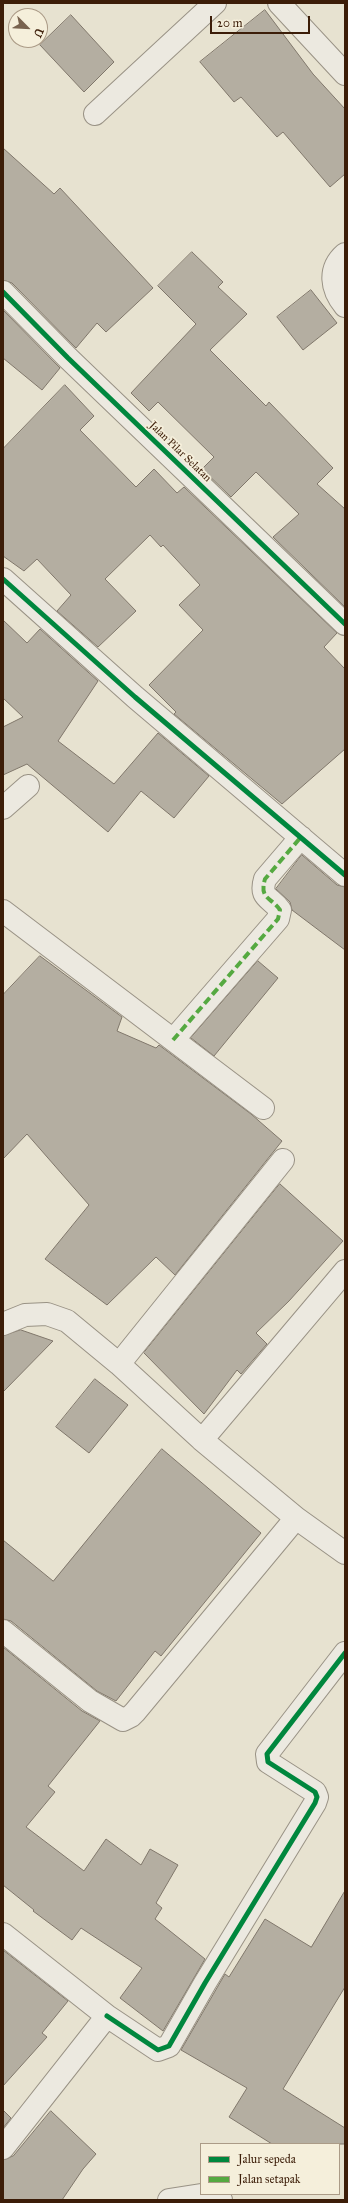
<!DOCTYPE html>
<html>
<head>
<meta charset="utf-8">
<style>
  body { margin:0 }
  #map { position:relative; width:348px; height:2203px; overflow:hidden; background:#e7e2d0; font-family:"IM FELL Great Primer",serif }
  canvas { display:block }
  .frame { position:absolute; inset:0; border:4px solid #3c1d08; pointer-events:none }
  .legend { position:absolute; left:200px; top:2143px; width:140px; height:52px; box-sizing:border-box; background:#f5efdb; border:1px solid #ab9b87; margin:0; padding:5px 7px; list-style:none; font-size:12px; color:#3c1d08 }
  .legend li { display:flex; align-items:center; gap:8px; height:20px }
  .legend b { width:20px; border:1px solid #ab9b87 }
  .north { position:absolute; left:8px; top:8px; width:40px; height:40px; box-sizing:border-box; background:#f5efdb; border:1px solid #ab9b87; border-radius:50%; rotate:114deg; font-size:11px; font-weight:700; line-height:16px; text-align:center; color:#3c1d08 }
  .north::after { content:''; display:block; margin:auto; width:14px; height:18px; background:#78624e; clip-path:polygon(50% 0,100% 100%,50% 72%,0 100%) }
  .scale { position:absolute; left:210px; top:16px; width:100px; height:18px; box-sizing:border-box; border:2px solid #3c1d08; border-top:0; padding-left:5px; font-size:12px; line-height:14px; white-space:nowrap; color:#3c1d08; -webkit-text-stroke:3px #f5efdb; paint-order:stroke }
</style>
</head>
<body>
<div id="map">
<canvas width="348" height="2203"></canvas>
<div class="frame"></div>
<ul class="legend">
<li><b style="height:5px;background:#00873e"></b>Jalur sepeda</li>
<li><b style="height:5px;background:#55a941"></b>Jalan setapak</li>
</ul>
<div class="north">U</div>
<div class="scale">20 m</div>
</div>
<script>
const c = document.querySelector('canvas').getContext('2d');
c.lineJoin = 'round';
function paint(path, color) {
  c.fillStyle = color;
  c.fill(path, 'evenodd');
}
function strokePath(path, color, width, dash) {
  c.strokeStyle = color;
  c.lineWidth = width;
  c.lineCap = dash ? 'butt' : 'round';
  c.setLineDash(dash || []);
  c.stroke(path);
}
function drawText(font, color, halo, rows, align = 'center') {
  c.font = font + ' "IM FELL Great Primer",serif';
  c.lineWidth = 3.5;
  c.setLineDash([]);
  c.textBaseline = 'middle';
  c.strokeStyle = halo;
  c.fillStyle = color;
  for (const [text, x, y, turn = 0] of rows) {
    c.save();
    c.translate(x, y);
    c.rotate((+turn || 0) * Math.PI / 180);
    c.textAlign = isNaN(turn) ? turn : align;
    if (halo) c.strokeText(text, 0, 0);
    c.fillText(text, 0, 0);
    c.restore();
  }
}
const building = new Path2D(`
  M 265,10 L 313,74 L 345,109 L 345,174 L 330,187 L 283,132 L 277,137 L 241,97 L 234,102 L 200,62 Z
  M 71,15 L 114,62 L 84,92 L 40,45 Z
  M 3,148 L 54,194 L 60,188 L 153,288 L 106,332 L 97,323 L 76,348 L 12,283 L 3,280 Z
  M 192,252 L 223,282 L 218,287 L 247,314 L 210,350 L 266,406 L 269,402 L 333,468 L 317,484 L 345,509 L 345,607 L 273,537 L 299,514 L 256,472 L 231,497 L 202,469 L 214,457 L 158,402 L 149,411 L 131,393 L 196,324 L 158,286 Z
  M 311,290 L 337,323 L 303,350 L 277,317 Z
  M 3,310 L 60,368 L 42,390 L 3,358 Z
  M 65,385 L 94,416 L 80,430 L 136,487 L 154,469 L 177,493 L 184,487 L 337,633 L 324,647 L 345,669 L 345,749 L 282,804 L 174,714 L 176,712 L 149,685 L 203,630 L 179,605 L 200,585 L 163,545 L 161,547 L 150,535 L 105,579 L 136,611 L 98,647 L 57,611 L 71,595 L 37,559 L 24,571 L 3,556 L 3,449 Z
  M 3,620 L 27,643 L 40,629 L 98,681 L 58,741 L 114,784 L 158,733 L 209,776 L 174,818 L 141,791 L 108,832 L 27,764 L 3,775 L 3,727 L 23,717 L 3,698 Z
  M 302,855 L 337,885 L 345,887 L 345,950 L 292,910 L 290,902 L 276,889 Z
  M 40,956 L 122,1017 L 117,1031 L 156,1048 L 159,1045 L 251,1114 L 282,1141 L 175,1275 L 156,1257 L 107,1305 L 45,1259 L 89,1205 L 27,1134 L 3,1159 L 3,995 Z
  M 258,961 L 278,978 L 214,1056 L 191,1038 Z
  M 280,1184 L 343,1241 L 289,1301 L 256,1333 L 267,1344 L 241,1374 L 237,1370 L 204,1414 L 144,1353 Z
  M 21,1330 L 53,1341 L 3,1392 L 3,1336 Z
  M 95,1379 L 128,1405 L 89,1453 L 56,1427 Z
  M 162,1449 L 261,1533 L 161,1656 L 155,1651 L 116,1701 L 97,1691 L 11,1621 L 3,1619 L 3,1540 L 53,1581 Z
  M 3,1647 L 82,1711 L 100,1721 L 48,1786 L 55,1792 L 26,1827 L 84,1871 L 106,1839 L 141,1865 L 150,1849 L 178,1865 L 156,1903 L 162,1908 L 155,1919 L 205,1959 L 163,2031 L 120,1998 L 142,1968 L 81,1928 L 72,1940 L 33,1911 L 34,1910 L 3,1885 Z
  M 345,1891 L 345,1987 L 283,2089 L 345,2128 L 345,2144 L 272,2144 L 229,2117 L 247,2088 L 181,2050 L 225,1974 L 229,1977 L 265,1919 L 311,1947 Z
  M 3,1950 L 68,2001 L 42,2033 L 47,2037 L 3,2086 Z
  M 3,2110 L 11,2118 L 3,2128 Z
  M 51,2111 L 96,2154 L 83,2169 L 62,2200 L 3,2200 L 3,2160 L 13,2156 Z`);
paint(building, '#b4aea1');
strokePath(building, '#80776b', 1);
const street = new Path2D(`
  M 279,3 L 345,74
  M 95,114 L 215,3
  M 345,254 C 328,269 331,289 345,306
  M 3,292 L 68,358 L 345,624
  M 3,579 L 135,697 L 345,875
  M 3,808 L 28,786
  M 3,911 L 263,1108
  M 173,1040 L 278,919 L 280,910 C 271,897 259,899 265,879 L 301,837
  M 3,1324 L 25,1315 L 47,1314 L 67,1321 L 119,1364 L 202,1440 L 296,1518 L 345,1553
  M 119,1364 L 283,1160
  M 202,1440 L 345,1271
  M 3,1631 L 90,1701 L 123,1720 L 131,1716 L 135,1712 L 296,1518
  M 3,1934 L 107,2016 L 3,2148
  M 107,2016 L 158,2050 L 169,2046 L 205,1983 L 315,1803 L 317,1797 L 315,1792 L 268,1762 L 267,1754 L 345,1653
  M 169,2200 L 201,2195 L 221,2200`);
strokePath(street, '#999285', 24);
strokePath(street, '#ece9e0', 22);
strokePath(new Path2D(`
  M 173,1040 L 278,919 L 280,910 C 271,897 259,899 265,879 L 301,837`), '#55a941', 4, [8, 4]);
strokePath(new Path2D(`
  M 3,292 L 68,358 L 345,624
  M 3,579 L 135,697 L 345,875
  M 107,2016 L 158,2050 L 169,2046 L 205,1983 L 315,1803 L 317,1797 L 315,1792 L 268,1762 L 267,1754 L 345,1653`), '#00873e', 5);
drawText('11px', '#3c1d08', '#f5efdb', [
  ["Jalan Pilar Selatan",180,452,44]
]);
</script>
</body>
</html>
